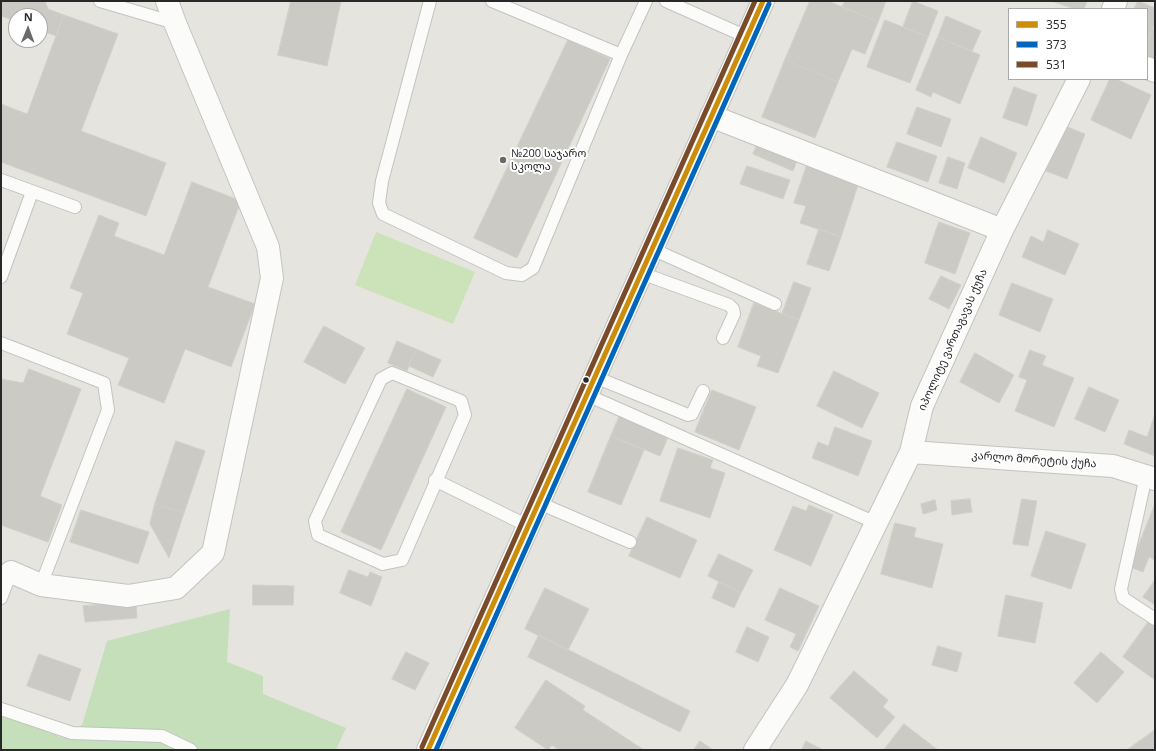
<!DOCTYPE html>
<html>
<head>
<meta charset="utf-8">
<style>
  body { margin:0 }
  #map { position:relative; width:1156px; height:751px; overflow:hidden; background:#e6e4de; font-family:"Open Sans",sans-serif }
  canvas { display:block }
  .frame { position:absolute; inset:0; border:2px solid #282828; pointer-events:none }
  .legend { position:absolute; left:1008px; top:8px; width:140px; height:72px; box-sizing:border-box; background:#fff; border:1px solid #a9a9a9; margin:0; padding:5px 7px; list-style:none; font-size:12px; color:#282828 }
  .legend li { display:flex; align-items:center; gap:8px; height:20px }
  .legend b { width:20px; border:1px solid #a9a9a9 }
  .north { position:absolute; left:8px; top:8px; width:40px; height:40px; box-sizing:border-box; background:#fff; border:1px solid #a9a9a9; border-radius:50%; rotate:1deg; font-size:11px; font-weight:700; line-height:16px; text-align:center; color:#282828 }
  .north::after { content:''; display:block; margin:auto; width:14px; height:18px; background:#6a6a68; clip-path:polygon(50% 0,100% 100%,50% 72%,0 100%) }
</style>
</head>
<body>
<div id="map">
<canvas width="1156" height="751"></canvas>
<div class="frame"></div>
<ul class="legend">
<li><b style="height:5px;background:#ce8d08"></b>355</li>
<li><b style="height:5px;background:#0065bd"></b>373</li>
<li><b style="height:5px;background:#7a4b2a"></b>531</li>
</ul>
<div class="north">N</div>
</div>
<script>
const c = document.querySelector('canvas').getContext('2d');
c.lineJoin = 'round';
function paint(path, color) {
  c.fillStyle = color;
  c.fill(path, 'evenodd');
}
function strokePath(path, color, width, dash) {
  c.strokeStyle = color;
  c.lineWidth = width;
  c.lineCap = dash ? 'butt' : 'round';
  c.setLineDash(dash || []);
  c.stroke(path);
}
function drawText(font, color, halo, rows, align = 'center') {
  c.font = font + ' "Open Sans","Noto Sans Georgian",sans-serif';
  c.lineWidth = 4;
  c.setLineDash([]);
  c.textBaseline = 'middle';
  c.strokeStyle = halo;
  c.fillStyle = color;
  for (const [text, x, y, turn = 0] of rows) {
    c.save();
    c.translate(x, y);
    c.rotate((+turn || 0) * Math.PI / 180);
    c.textAlign = isNaN(turn) ? turn : align;
    if (halo) c.strokeText(text, 0, 0);
    c.fillText(text, 0, 0);
    c.restore();
  }
}
paint(new Path2D(`
  M 230,609 L 227,662 L 263,676 L 263,694 L 346,728 L 336,750 L 1,750 L 1,713 L 63,738 L 82,725 L 107,641 Z`), '#c4dfba');
paint(new Path2D(`
  M 376,232 L 475,272 L 453,324 L 355,285 Z`), '#cce2b8');
const building = new Path2D(`
  M 1,1 L 45,1 L 48,9 L 64,15 L 56,36 L 40,30 L 40,16 L 16,16 L 16,21 L 1,16 Z
  M 291,1 L 341,1 L 327,66 L 278,55 Z
  M 810,1 L 828,1 L 878,22 L 865,54 L 852,49 L 838,82 L 785,60 Z
  M 845,1 L 886,1 L 878,22 L 842,7 Z
  M 913,1 L 938,11 L 928,37 L 903,27 Z
  M 1052,1 L 1087,1 L 1084,9 L 1075,9 Z
  M 1138,1 L 1155,8 L 1155,23 L 1149,38 L 1147,37 L 1147,9 L 1134,9 Z
  M 64,15 L 118,34 L 81,131 L 166,163 L 146,216 L 1,162 L 1,104 L 27,114 Z
  M 946,16 L 981,31 L 972,51 L 938,37 Z
  M 885,20 L 928,37 L 910,83 L 867,67 Z
  M 1153,29 L 1155,30 L 1155,59 L 1147,56 L 1147,42 Z
  M 938,37 L 980,55 L 960,104 L 933,92 L 931,97 L 916,90 Z
  M 568,40 L 610,59 L 517,258 L 474,238 Z
  M 785,60 L 838,82 L 815,138 L 762,117 Z
  M 1110,79 L 1116,79 L 1151,95 L 1131,139 L 1091,120 Z
  M 1014,87 L 1037,95 L 1027,126 L 1003,118 Z
  M 917,107 L 951,119 L 941,147 L 907,134 Z
  M 1065,126 L 1085,134 L 1067,179 L 1046,171 Z
  M 981,137 L 1017,153 L 1004,183 L 968,168 Z
  M 759,141 L 798,158 L 793,171 L 753,154 Z
  M 897,142 L 937,156 L 928,182 L 887,167 Z
  M 948,157 L 965,163 L 957,189 L 939,183 Z
  M 807,165 L 859,182 L 841,237 L 800,223 L 806,206 L 794,203 Z
  M 747,166 L 790,180 L 783,199 L 740,184 Z
  M 192,182 L 241,201 L 208,287 L 255,304 L 231,367 L 185,349 L 164,403 L 118,385 L 129,358 L 67,334 L 83,293 L 70,288 L 99,215 L 119,223 L 114,236 L 164,255 Z
  M 939,222 L 970,233 L 955,274 L 925,263 Z
  M 819,229 L 841,237 L 829,271 L 807,264 Z
  M 1048,230 L 1079,244 L 1065,275 L 1022,257 L 1031,236 L 1043,242 Z
  M 941,276 L 961,285 L 949,309 L 929,299 Z
  M 794,282 L 811,288 L 799,320 L 782,314 Z
  M 1012,283 L 1053,299 L 1040,332 L 999,315 Z
  M 754,303 L 799,320 L 778,373 L 757,366 L 761,356 L 738,347 Z
  M 324,326 L 365,348 L 345,384 L 304,362 Z
  M 397,341 L 416,349 L 407,371 L 388,363 Z
  M 416,349 L 441,360 L 433,377 L 409,366 Z
  M 1030,350 L 1046,356 L 1042,365 L 1074,378 L 1054,427 L 1015,411 L 1027,380 L 1019,377 Z
  M 975,353 L 1014,375 L 999,403 L 960,382 Z
  M 29,369 L 81,389 L 40,496 L 62,505 L 48,542 L 1,525 L 1,379 L 23,383 Z
  M 834,371 L 879,393 L 862,428 L 817,406 Z
  M 1089,387 L 1119,400 L 1105,432 L 1075,419 Z
  M 407,389 L 446,407 L 381,550 L 341,532 Z
  M 712,390 L 756,407 L 739,450 L 695,432 Z
  M 1155,414 L 1155,456 L 1124,444 L 1129,430 L 1147,437 Z
  M 620,415 L 669,435 L 660,456 L 611,436 Z
  M 835,427 L 872,441 L 858,476 L 812,458 L 818,442 L 828,446 Z
  M 611,436 L 644,450 L 621,505 L 588,492 Z
  M 176,441 L 205,451 L 184,513 L 155,504 Z
  M 678,448 L 713,460 L 710,468 L 725,473 L 710,518 L 660,501 Z
  M 970,499 L 972,512 L 952,515 L 951,501 Z
  M 1022,499 L 1037,501 L 1028,546 L 1013,544 Z
  M 935,500 L 937,510 L 923,514 L 921,504 Z
  M 155,504 L 184,513 L 169,558 L 150,524 Z
  M 1155,504 L 1155,560 L 1149,557 L 1143,572 L 1130,567 Z
  M 809,505 L 833,515 L 811,566 L 774,550 L 793,506 L 806,511 Z
  M 81,510 L 149,532 L 138,564 L 70,542 Z
  M 647,517 L 697,540 L 680,578 L 629,556 Z
  M 895,523 L 916,528 L 914,537 L 943,544 L 932,588 L 881,574 Z
  M 1046,531 L 1086,544 L 1071,589 L 1031,576 Z
  M 719,554 L 753,570 L 741,593 L 708,576 Z
  M 349,570 L 368,577 L 370,572 L 382,577 L 371,606 L 340,593 Z
  M 1155,580 L 1155,605 L 1143,597 Z
  M 719,582 L 741,593 L 734,608 L 712,598 Z
  M 253,585 L 294,586 L 293,605 L 253,605 Z
  M 545,588 L 589,609 L 568,650 L 525,629 Z
  M 780,588 L 819,606 L 798,651 L 790,647 L 796,634 L 765,620 Z
  M 1006,595 L 1043,603 L 1035,643 L 998,636 Z
  M 136,602 L 137,618 L 85,622 L 83,606 Z
  M 1149,621 L 1155,625 L 1155,680 L 1123,657 Z
  M 747,627 L 769,637 L 758,662 L 736,652 Z
  M 539,635 L 690,711 L 680,732 L 528,657 Z
  M 938,646 L 962,653 L 957,672 L 932,665 Z
  M 406,652 L 429,663 L 415,690 L 392,679 Z
  M 1101,652 L 1124,672 L 1097,703 L 1074,683 Z
  M 39,654 L 81,669 L 70,701 L 27,686 Z
  M 854,671 L 888,700 L 883,707 L 895,717 L 877,738 L 830,698 Z
  M 546,680 L 585,706 L 583,710 L 644,750 L 559,750 L 552,745 L 548,750 L 515,728 Z
  M 904,724 L 938,750 L 884,750 Z
  M 1155,730 L 1155,750 L 1127,750 Z
  M 700,741 L 713,750 L 694,750 Z
  M 806,741 L 823,750 L 802,750 Z`);
paint(building, '#cbcac5');
strokePath(building, '#d1cfca', 1);
const service = new Path2D(`
  M 100,1 L 175,23
  M 430,1 L 382,181 L 379,203 L 383,214 L 506,273 L 522,275 L 533,268 L 621,55 L 646,1
  M 492,1 L 621,55
  M 666,1 L 747,37
  M 1,180 L 75,207
  M 652,249 L 775,304
  M 641,273 L 729,305 L 733,309 L 734,314 L 723,338
  M 1,277 L 32,192
  M 1,343 L 104,383 L 108,410 L 41,585
  M 392,373 L 461,401 L 465,415 L 402,560 L 383,564 L 318,535 L 315,521 L 381,379 Z
  M 595,377 L 688,415 L 692,414 L 703,391
  M 587,395 L 876,523
  M 1146,476 L 1121,589 L 1123,598 L 1155,619
  M 435,480 L 528,526
  M 539,503 L 630,542
  M 1,598 L 11,572 L 6,570
  M 1,709 L 72,733 L 162,736 L 191,750`);
const minor = new Path2D(`
  M 1113,9 L 1116,1
  M 1147,68 L 1155,71
  M 711,116 L 1002,230
  M 911,452 L 1113,466 L 1155,479
  M 11,572 L 41,585 L 128,596 L 176,588 L 213,553 L 272,278 L 268,247 L 175,23 L 167,1
  M 755,750 L 797,685 L 911,452 L 922,406 L 1002,230 L 1079,79`);
const secondary = new Path2D(`
  M 428,750 L 763,1`);
strokePath(service, '#c4c3c3', 14);
strokePath(minor, '#c4c3c3', 24);
strokePath(secondary, '#c4c3c3', 24);
strokePath(service, '#fbfbfa', 12);
strokePath(minor, '#fbfbfa', 22);
strokePath(secondary, '#fbfbfa', 22);
strokePath(new Path2D(`
  M 428,750 L 763,1`), '#ce8d08', 5);
strokePath(new Path2D(`
  M 436,750 L 769,4`), '#0065bd', 5);
strokePath(new Path2D(`
  M 422,747 L 755,1`), '#7a4b2a', 5);
for (const [x, y, r, color] of [
  [503,160,4,"#6a6a68"],
  [586,380,3.5,"#282828"]
]) {
  const dot = new Path2D();
  dot.arc(x, y, r, 0, 2 * Math.PI);
  c.fillStyle = color;
  c.fill(dot);
  strokePath(dot, '#fff', 1.5);
}
drawText('11px', '#282828', '#fff', [
  ["№200 საჯარო",511,154],
  ["სკოლა",511,167]
], 'left');
drawText('11px', '#282828', '#fff', [
  ["იპოლიტე ვართაგავას ქუჩა",953,340,-66],
  ["კარლო მორეტის ქუჩა",1034,460,4]
]);
</script>
</body>
</html>
